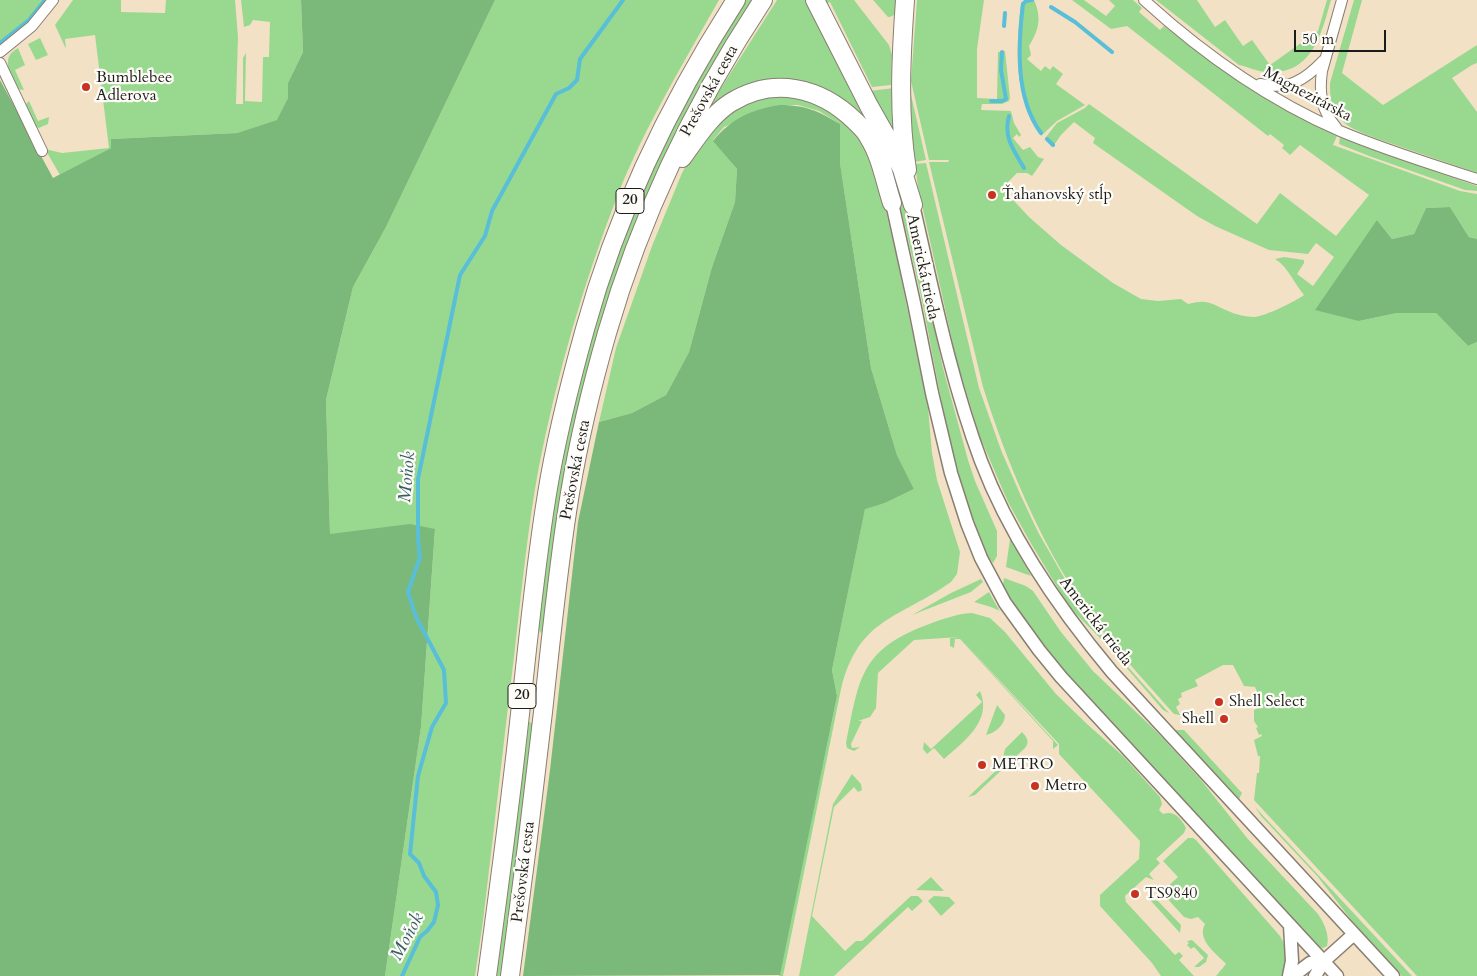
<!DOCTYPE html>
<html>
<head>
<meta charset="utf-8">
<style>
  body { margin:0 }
  #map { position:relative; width:1477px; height:976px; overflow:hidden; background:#f3e1c6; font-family:Cardo,serif }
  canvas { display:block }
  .scale { position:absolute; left:1294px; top:30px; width:92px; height:22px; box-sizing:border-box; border:2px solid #1c1c1c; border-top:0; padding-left:6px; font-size:15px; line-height:18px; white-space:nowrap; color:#1c1c1c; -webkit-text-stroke:4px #fdfcf7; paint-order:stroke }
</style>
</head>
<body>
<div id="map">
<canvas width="1477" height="976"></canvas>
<div class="scale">50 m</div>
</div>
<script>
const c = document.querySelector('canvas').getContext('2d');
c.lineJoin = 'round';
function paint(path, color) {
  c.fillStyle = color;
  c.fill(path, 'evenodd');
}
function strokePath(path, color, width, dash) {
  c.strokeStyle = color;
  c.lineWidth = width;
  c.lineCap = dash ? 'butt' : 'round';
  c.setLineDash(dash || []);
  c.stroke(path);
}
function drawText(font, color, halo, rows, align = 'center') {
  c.font = font + ' Cardo,serif';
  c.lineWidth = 4.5;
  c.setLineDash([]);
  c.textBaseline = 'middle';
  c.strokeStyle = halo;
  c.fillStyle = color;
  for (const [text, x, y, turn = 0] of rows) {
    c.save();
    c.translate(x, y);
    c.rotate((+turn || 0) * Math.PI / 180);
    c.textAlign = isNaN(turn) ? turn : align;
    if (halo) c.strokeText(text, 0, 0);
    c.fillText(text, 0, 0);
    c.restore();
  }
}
paint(new Path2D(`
  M 0,0 L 46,0 L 29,21 L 0,44 Z
  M 73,0 L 121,0 L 121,12 L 165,13 L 166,0 L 235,0 L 238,37 L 236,104 L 243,104 L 243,58 L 246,53 L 245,101 L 262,102 L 263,57 L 269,57 L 270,22 L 253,20 L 250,25 L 244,27 L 241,0 L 301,0 L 303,52 L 288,83 L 288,98 L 278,120 L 237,133 L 111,139 L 111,148 L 60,175 L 45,149 L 62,153 L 109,148 L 95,35 L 65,39 L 66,49 L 55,25 Z
  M 495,0 L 719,0 C 683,64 644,128 617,197 C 583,284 557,375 539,466 C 528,526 522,587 515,648 C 504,739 494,830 483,921 L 475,976 L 385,976 L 421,727 L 435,530 L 330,534 L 326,400 L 353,287 L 386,227 Z
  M 746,0 L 753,0 L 713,64 L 682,124 L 630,244 L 544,632 L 541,633 L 538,629 C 544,579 549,529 558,479 C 575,387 601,295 637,207 C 666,135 706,67 746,0 Z
  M 777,0 L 854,0 L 889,45 L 892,55 L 891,85 L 872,87 L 830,2 L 811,11 L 871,131 C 844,97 835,94 794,81 L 700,121 Z
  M 873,0 L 898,0 C 897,8 897,17 888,17 Z
  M 917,0 L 984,0 L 977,49 L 977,98 L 997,99 L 998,52 L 1005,51 L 1010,98 L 1009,101 L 1002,104 L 982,104 L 981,110 L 1011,111 L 1014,123 L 1021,135 L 1019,137 L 1017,134 L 1013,138 L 1023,150 L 1030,147 L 1038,157 L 1044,159 L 1032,176 L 1027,173 L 1017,173 L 1008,182 L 1004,190 L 1029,217 L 1061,245 L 1113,283 L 1141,299 L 1158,301 L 1181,299 L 1188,304 C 1209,299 1209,303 1228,311 C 1234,314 1247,317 1254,317 C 1266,316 1294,302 1304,295 C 1294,283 1288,267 1275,259 L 1284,257 L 1304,260 L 1304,263 L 1297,274 L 1313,286 L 1334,257 L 1316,243 L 1308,254 L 1269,250 L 1215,226 L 1197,216 L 1093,143 L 1095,138 L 1074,122 L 1061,135 L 1054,145 L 1046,137 L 1057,123 L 1085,108 L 1089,104 L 1257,224 L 1280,193 L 1336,236 L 1369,195 L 1300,145 L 1290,155 L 1282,148 L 1284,145 L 1270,134 L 1268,136 L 1127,26 L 1111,29 L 1072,0 L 1084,0 L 1106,16 L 1115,6 L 1109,0 L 1133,0 L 1142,8 L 1139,12 L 1160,30 L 1164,26 L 1244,85 L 1276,105 L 1337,136 L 1333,145 L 1460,191 L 1477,194 L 1477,239 L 1469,237 L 1450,207 L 1426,208 L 1414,234 L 1392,239 L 1377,220 L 1359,321 L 1397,313 L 1436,313 L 1468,346 L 1477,342 L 1477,976 L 1417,976 L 1254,800 L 1257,773 L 1259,773 L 1260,756 L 1258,756 L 1254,740 L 1262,736 L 1261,734 L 1259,735 L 1256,728 L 1258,727 L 1254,721 L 1254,710 L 1263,706 L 1255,687 L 1244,686 L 1233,665 L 1223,665 L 1195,680 L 1198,686 L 1181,693 L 1182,697 L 1178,699 L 1180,704 L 1176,707 L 1180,715 L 1174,714 C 1143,679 1111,645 1084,606 C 1039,540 1007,463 983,387 L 929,162 L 948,162 L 949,160 L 929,160 L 911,81 Z
  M 1026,0 L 1034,0 C 1042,18 1039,30 1029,46 L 1031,55 L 1027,59 L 1041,71 L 1045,66 L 1050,70 L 1053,66 L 1063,74 L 1056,84 L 1085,105 L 1057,121 L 1041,136 C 1013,97 1016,48 1021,3 Z
  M 1156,0 L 1197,0 L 1215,27 L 1225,20 L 1243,46 L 1252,40 L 1270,65 L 1318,31 L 1327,0 L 1331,0 C 1321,35 1312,76 1265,72 C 1256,71 1248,67 1239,65 Z
  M 1354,0 L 1362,0 L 1342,73 L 1383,105 L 1477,45 L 1477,63 L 1472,65 L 1452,78 L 1477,112 L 1477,173 L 1375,138 C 1344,126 1329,119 1330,83 Z
  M 40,38 L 48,55 L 36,60 L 28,44 Z
  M 18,48 L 25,65 L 15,70 L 24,90 L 17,89 C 10,72 0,58 18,48 Z
  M 908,82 L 926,160 L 914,162 Z
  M 894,88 L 897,142 L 870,91 Z
  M 788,94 L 824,106 L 852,127 L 866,147 L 885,207 L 896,254 L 928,408 L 932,453 L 937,480 L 960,552 L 957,574 L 951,582 C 899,619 859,617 841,689 L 783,976 L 779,976 L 837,696 L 832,670 L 865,508 L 885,503 L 914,489 L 897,455 L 871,368 L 840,163 L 840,124 L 819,111 L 798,105 L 779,105 L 724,127 L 713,140 L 737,169 L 735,202 L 712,267 L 689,352 L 666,395 L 632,413 L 599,422 L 616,348 L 652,246 L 682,173 L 691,156 L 728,113 L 754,99 Z
  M 29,101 L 38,121 L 49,117 L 48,124 L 39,128 L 35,127 L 25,105 Z
  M 1340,137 L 1379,152 L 1477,186 L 1477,191 L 1465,190 L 1369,156 L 1339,144 Z
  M 926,163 L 979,388 L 1001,450 L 1021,496 L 1038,532 L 1082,609 L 1112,649 L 1169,713 L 1163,710 L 1105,643 L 1069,607 L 1029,540 L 1008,502 L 980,437 L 957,362 L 918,187 L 915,164 Z
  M 896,171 L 906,201 L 943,368 L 968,460 L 975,481 L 997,531 L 997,556 L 993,563 C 986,556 982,543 978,533 C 949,459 938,379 922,301 C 913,258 902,215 892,172 Z
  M 1010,539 L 1031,576 L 1006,567 Z
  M 1004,578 L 1026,586 L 1033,591 L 1061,632 L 1093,671 L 1158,733 L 1201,780 L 1247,838 L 1318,914 C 1324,923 1330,935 1327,946 L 1323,948 L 1319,947 L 1059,667 L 1012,604 L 1003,585 Z
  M 981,579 L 983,582 L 971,592 L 912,615 L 951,593 Z
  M 989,592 L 999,610 L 1000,611 L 991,607 L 974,602 Z
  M 972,613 L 990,618 L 1005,632 L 1056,694 L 1087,724 L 1123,756 L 1160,797 L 1162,804 L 1159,810 L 1163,814 C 1174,810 1181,818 1186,828 L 1184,833 L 1156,859 L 1160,863 L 1149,874 L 1154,880 L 1146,877 L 1125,896 L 1126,902 L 1175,955 L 1179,952 L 1183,956 L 1179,960 L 1194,976 L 1161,976 L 1152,963 L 1100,906 L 1100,895 L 1139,859 L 1140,841 L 1059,754 L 1059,744 L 959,637 L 914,640 L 878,673 L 876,708 L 870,717 L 858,721 L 862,721 L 851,744 L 852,748 L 860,747 L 854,751 L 847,748 L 846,743 C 859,681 859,651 924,626 C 940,620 955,614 972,613 Z
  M 959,637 L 1058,745 L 1053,749 L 1053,741 L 960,639 L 955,639 L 954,648 L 950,646 L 950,638 Z
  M 980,691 C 993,721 963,742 944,759 L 934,748 L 927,754 L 923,749 L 924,742 L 931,749 L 982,702 L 976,695 Z
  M 997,705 L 1005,715 C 1005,725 995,733 986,735 Z
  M 529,722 L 533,723 L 534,726 L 502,976 L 495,976 Z
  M 1175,730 L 1184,730 L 1242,793 L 1239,799 Z
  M 1022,732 C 1027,737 1030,742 1025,748 L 975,795 L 968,797 L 1001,766 L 1005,749 Z
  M 852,774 L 861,784 L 862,790 L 858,792 L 854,787 L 834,807 L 812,916 L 845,951 L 856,941 L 862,941 L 911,896 L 918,896 L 923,901 L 912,911 L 908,907 L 834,976 L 799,976 L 833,804 Z
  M 1255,807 L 1412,976 L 1402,976 L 1352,921 L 1318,877 L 1261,816 Z
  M 1188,838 L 1193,838 L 1196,840 L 1280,936 C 1288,947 1287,964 1282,976 L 1216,976 L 1226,964 C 1217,954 1196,940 1205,924 L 1198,917 L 1191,919 L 1184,917 L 1164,895 L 1164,890 L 1178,877 L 1163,861 Z
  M 931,877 L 944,891 L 916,890 Z
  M 934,896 L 949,897 L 955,903 L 941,916 L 928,901 Z
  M 1153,900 L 1158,901 L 1181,925 L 1180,933 L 1151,901 Z
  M 1192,940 L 1208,955 L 1206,962 L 1199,967 L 1194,967 L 1204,958 L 1194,947 L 1191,949 L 1187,945 L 1189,943 L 1187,941 Z`), '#99d98f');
paint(new Path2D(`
  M 301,0 L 495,0 L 386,227 L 353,287 L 326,400 L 330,534 L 410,524 L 435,529 L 421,727 L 385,976 L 0,976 L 0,80 L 53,178 L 111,148 L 111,139 L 237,133 L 277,120 L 288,98 L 288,83 L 303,52 Z
  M 779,105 C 806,105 818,111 840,124 L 840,163 L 871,368 L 897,455 L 914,489 L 885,503 L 865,509 L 832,670 L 837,696 L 780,975 L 523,976 L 550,770 L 578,522 L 599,422 L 632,413 L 666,395 L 689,352 L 712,267 L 735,202 L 737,169 L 713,141 C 732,118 751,110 779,105 Z
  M 1450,207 L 1469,237 L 1477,239 L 1477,342 L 1468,346 L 1436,313 L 1397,313 L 1359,321 L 1315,310 L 1377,220 L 1392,239 L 1414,234 L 1426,208 Z`), '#7ab97a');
strokePath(new Path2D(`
  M 1032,0 L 1026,1 L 1023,4 C 1018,45 1015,98 1041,133
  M 1051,7 L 1075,22 L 1112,52
  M 1004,26 L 1005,13
  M 0,43 L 29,20 L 45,0
  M 991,101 L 1002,101 L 1006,99 L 1001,70 L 1002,52
  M 1009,116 C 1003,138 1014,150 1024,168
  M 1047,139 L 1053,145
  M 402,976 L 420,937 L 427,931 L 434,922 L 438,905 L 436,892 L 424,876 L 419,863 L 410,854 L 418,776 L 432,727 L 446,703 L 444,670 L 416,617 L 408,592 L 420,557 L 418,538 L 418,479 L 460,275 L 485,236 L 492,211 L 556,94 L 569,88 L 577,80 L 580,59 L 623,0`), '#59bed7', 4);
const minor = new Path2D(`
  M 1144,0 C 1201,52 1269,100 1340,131 C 1385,150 1431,164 1477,179
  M 0,52 L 32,26 L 53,0
  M 0,63 L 42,151
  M 1260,84 C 1289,90 1304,81 1324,60
  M 1336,127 C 1321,110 1319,93 1322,71 L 1342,0`);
const tertiary = new Path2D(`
  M 892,203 L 914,303 L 932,393 L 951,473 L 967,523 L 981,558 L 1005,603 L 1039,650 L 1061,677 L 1337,976
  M 913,205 C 933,291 950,378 981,461 C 1010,537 1060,610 1112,672 L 1393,976
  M 1289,976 L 1292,961 L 1290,925
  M 1293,976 L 1310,963 L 1324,961
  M 1315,976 L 1324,961 L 1354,934`);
const trunk = new Path2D(`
  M 815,0 L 869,106 L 886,136 L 902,169 L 913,205
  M 905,0 C 901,57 898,114 907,170
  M 682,158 C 696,139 710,116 730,103 C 773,76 820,87 855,121 C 860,126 866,131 869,138 C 881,157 885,182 892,203
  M 487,976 C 498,895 509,814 518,732 C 527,653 534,573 547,494 C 556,438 570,383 585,329 C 617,213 671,101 736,0
  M 510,976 C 522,888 533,800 543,712 C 551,639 558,565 570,493 C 579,439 592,385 607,333 C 641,215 695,103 763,0`);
strokePath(minor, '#887e71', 12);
strokePath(tertiary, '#887e71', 15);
strokePath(trunk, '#887e71', 20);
strokePath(minor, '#fff', 10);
strokePath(tertiary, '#fff', 12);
strokePath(trunk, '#fff', 18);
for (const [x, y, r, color] of [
  [86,87,5,"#c8321e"],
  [992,195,5,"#c8321e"],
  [1219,702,5,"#c8321e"],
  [1224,719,5,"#c8321e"],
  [982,765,5,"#c8321e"],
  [1035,786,5,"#c8321e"],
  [1135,894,5,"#c8321e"]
]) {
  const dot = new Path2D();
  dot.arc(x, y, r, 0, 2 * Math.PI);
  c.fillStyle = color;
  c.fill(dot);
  strokePath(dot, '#fdfcf7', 2);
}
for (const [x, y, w] of [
  [630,201,28],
  [522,696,28]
]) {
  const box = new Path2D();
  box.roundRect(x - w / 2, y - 12.5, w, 25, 4);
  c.fillStyle = '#fdfcf7';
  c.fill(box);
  strokePath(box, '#1c1c1c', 1);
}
drawText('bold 15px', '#1c1c1c', null, [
  ["20",630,201],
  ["20",522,696]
]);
drawText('16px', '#1c1c1c', '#fdfcf7', [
  ["Bumblebee",96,78],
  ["Adlerova",96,96],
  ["Ťahanovský stĺp",1002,195],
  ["Shell Select",1229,702],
  ["Shell",1214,719,"right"],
  ["METRO",992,765],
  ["Metro",1045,786],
  ["TS9840",1145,894]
], 'left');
drawText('16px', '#1c1c1c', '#fdfcf7', [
  ["Prešovská cesta",710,91,-61],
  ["Magnezitárska",1307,95,28],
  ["Americká trieda",922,267,78],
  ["Prešovská cesta",576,470,-79],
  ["Americká trieda",1095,622,52],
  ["Prešovská cesta",524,872,-83]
]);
drawText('italic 18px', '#345d67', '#fdfcf7', [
  ["Moňok",408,477,-85],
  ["Moňok",408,937,-62]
]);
</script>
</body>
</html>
